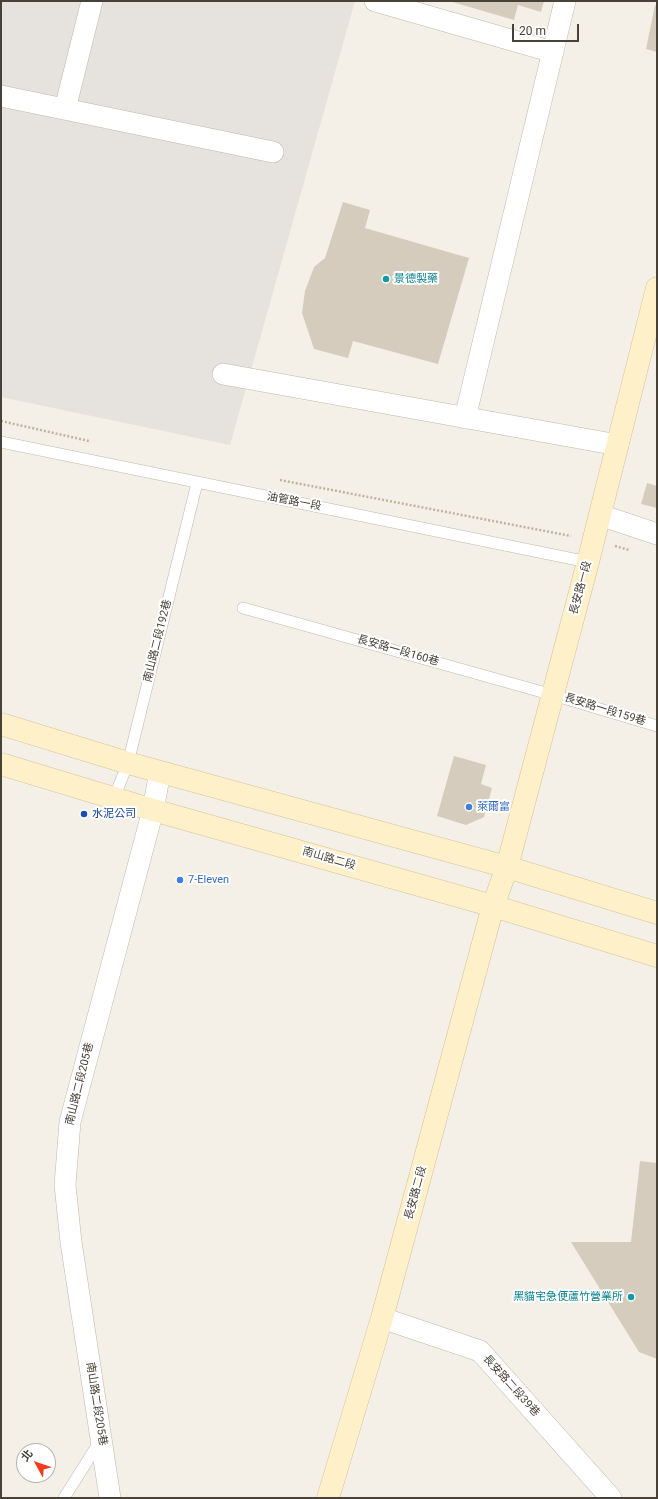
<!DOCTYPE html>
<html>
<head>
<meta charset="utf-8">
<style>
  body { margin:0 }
  #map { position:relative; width:658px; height:1499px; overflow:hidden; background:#f4f0e8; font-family:Roboto,"Noto Sans TC",sans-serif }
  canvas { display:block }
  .frame { position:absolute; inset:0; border:2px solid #474137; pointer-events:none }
  .north { position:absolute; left:16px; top:1443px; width:40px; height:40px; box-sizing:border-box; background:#fff; border:1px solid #b5b3af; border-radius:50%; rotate:310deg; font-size:11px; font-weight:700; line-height:16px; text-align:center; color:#474137 }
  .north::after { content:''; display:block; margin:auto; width:14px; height:18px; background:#f63a1d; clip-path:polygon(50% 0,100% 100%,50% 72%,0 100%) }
  .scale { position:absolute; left:512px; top:24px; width:67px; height:18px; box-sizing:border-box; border:2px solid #474137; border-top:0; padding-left:5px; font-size:12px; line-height:14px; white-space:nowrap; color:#474137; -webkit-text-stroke:3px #fff; paint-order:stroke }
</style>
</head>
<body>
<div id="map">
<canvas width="658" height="1499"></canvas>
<div class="frame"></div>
<div class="north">北</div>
<div class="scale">20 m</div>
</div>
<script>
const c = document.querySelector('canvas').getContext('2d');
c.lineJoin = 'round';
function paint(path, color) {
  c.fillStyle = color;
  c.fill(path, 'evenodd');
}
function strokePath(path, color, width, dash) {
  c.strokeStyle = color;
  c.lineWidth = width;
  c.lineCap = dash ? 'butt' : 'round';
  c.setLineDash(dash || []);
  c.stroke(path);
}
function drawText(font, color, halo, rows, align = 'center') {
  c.font = font + ' Roboto,"Noto Sans TC",sans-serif';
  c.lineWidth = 4;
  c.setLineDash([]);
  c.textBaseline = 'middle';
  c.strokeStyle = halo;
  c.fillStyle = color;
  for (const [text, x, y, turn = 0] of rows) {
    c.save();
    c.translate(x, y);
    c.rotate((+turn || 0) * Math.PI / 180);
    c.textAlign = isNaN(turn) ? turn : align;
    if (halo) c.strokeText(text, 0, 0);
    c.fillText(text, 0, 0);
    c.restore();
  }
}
paint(new Path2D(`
  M 1,1 L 355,1 L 230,445 L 1,397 Z`), '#e6e2dd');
paint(new Path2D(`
  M 449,1 L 544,1 L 541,12 L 518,5 L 514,20 Z
  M 655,5 L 657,6 L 657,52 L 646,49 Z
  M 343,202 L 370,210 L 365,228 L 469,258 L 438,364 L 353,341 L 348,358 L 314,349 L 302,313 L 305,291 L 314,267 L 325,258 Z
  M 647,483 L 657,486 L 657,508 L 641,504 Z
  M 454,756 L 486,765 L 481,784 L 492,788 L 484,817 L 466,825 L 437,816 Z
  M 640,1161 L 657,1163 L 657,1359 L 639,1352 L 571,1242 L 631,1242 Z`), '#d5ccbe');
const lane = new Path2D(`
  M 1,442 L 588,562
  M 243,608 L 553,695 L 657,726
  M 114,798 L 128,763 L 197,483
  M 64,1498 L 100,1441`);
const street = new Path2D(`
  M 375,1 L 553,52
  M 1,96 L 273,152
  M 65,109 L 92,1
  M 223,374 L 618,445
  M 465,418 L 565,1
  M 600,515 L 657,534
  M 382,1318 L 480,1351 L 611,1498
  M 110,1498 L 71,1242 L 65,1185 L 70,1122 L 153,810 L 160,772`);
const secondary = new Path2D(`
  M 1,724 L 128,763 L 507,867 L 657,913
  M 1,764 L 153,810 L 493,906 L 657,956
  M 328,1498 L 382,1318 L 493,906 L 507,867 L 588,562 L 657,288`);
strokePath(lane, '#bfb8ab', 12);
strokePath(street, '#bfb8ab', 22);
strokePath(secondary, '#d3c399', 23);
strokePath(new Path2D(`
  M 1,421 L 89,441
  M 280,480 L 571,536
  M 615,546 L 629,550`), '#c1b39c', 2.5, [2, 2]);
strokePath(lane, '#fff', 11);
strokePath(street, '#fff', 21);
strokePath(secondary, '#fef0c8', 22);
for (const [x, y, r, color] of [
  [386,279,4,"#0f9aa8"],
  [469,807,4,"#3f7fe0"],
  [84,814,4,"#1a4fb4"],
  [180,880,4,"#3f7fe0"],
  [631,1297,4,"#0f9aa8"]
]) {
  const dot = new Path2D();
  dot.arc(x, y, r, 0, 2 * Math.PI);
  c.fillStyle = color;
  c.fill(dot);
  strokePath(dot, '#fff', 1.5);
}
drawText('11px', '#0d838f', '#fff', [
  ["景德製藥",394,279],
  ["黑貓宅急便蘆竹營業所",623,1297,"right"]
], 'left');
drawText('11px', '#474137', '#fff', [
  ["油管路一段",294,502,11],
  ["長安路一段",581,588,-75],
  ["南山路二段192巷",158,641,-76],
  ["長安路一段160巷",398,651,16],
  ["長安路一段159巷",605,710,17],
  ["南山路二段",329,859,16],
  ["南山路二段205巷",80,1084,-76],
  ["長安路二段",416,1193,-75],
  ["長安路二段39巷",511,1386,48],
  ["南山路二段205巷",96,1404,81]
]);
drawText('11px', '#366cbe', '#fff', [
  ["萊爾富",477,807],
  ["7-Eleven",188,880]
], 'left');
drawText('11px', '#164399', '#fff', [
  ["水泥公司",92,814]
], 'left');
</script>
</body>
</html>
